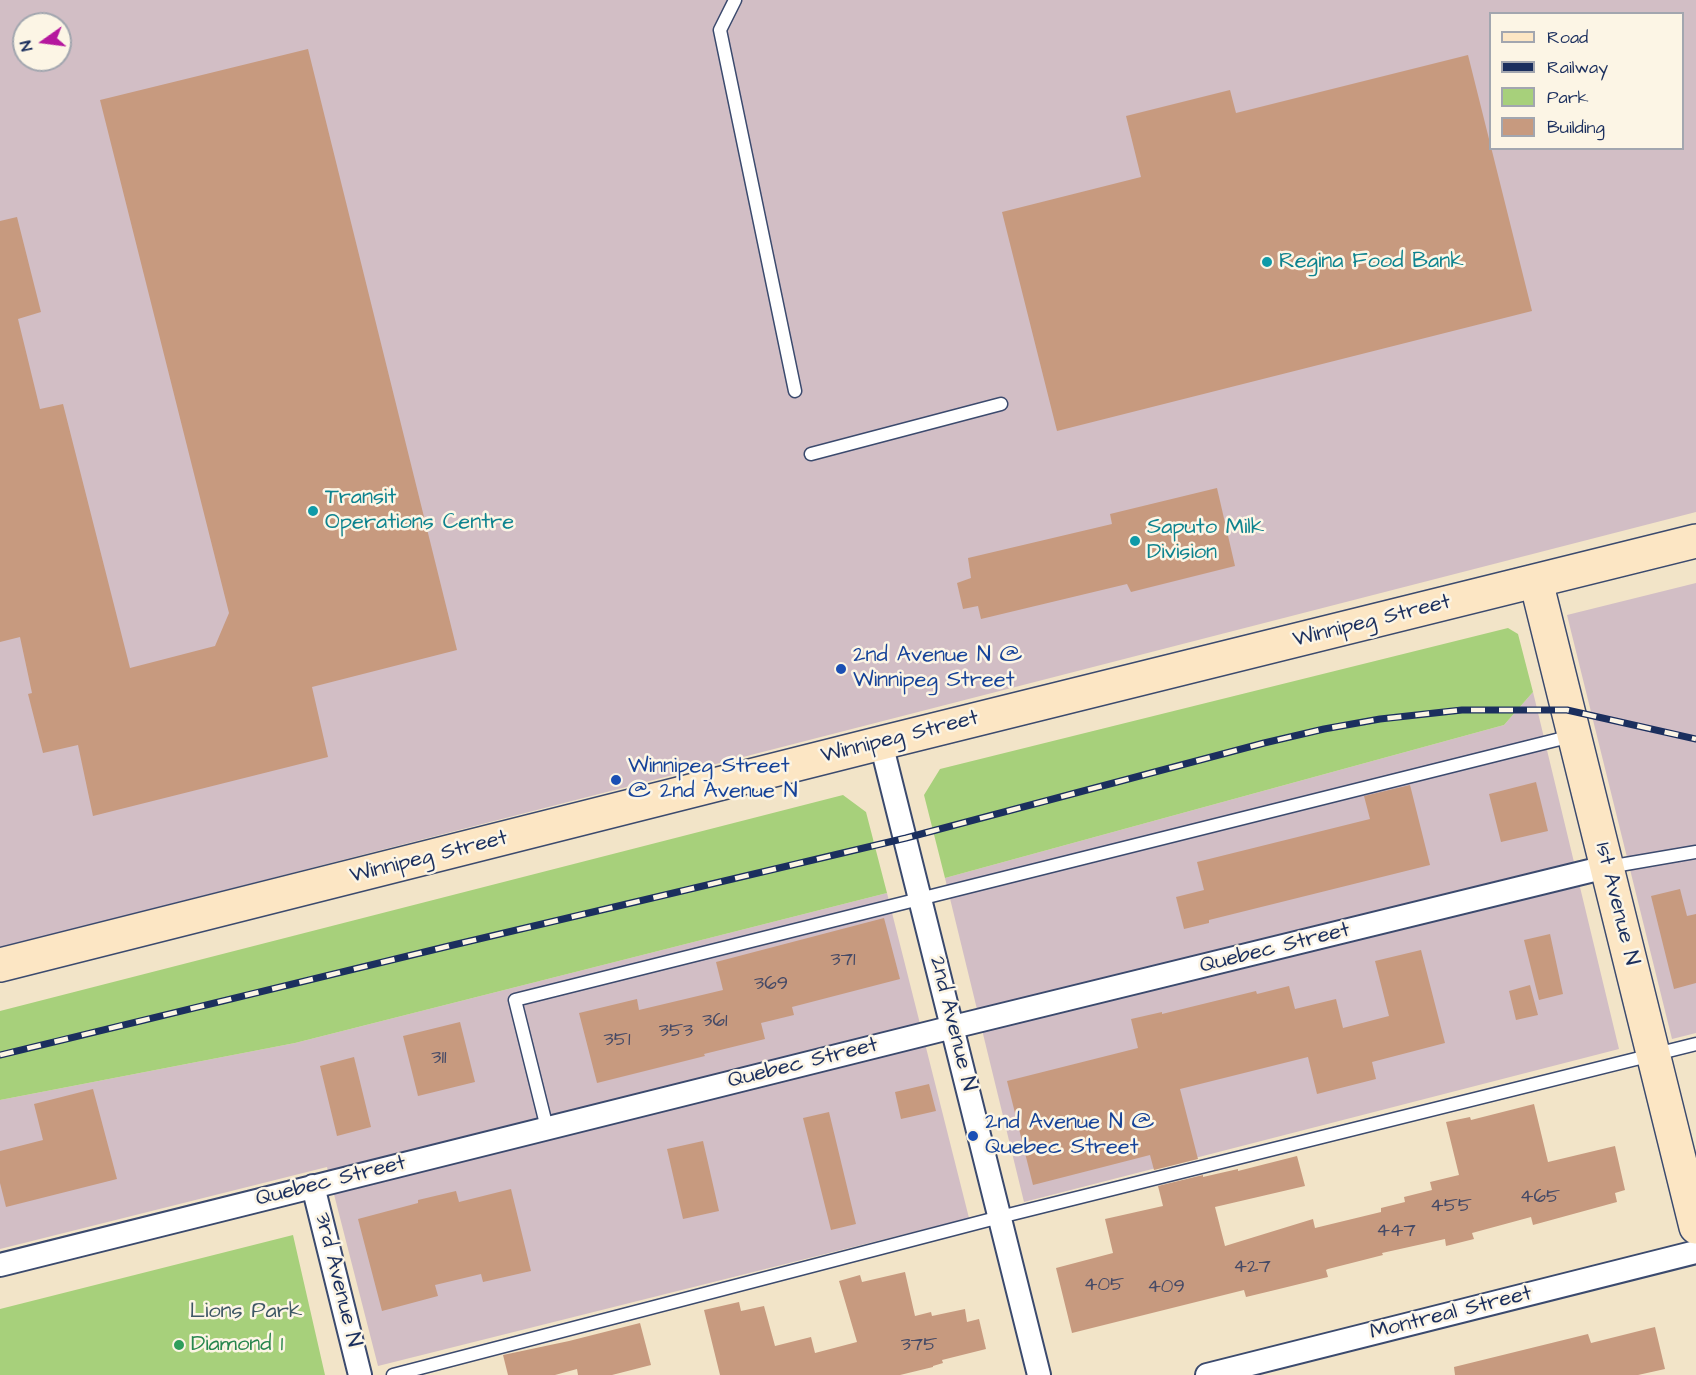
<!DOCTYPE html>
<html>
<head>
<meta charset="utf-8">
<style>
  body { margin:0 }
  #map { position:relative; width:1696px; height:1375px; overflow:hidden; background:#f2e4c8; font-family:"Architects Daughter",sans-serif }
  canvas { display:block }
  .legend { position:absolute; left:1489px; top:12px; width:195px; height:138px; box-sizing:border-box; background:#fcf5e5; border:2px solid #a2a6af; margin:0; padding:8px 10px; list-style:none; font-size:18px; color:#1b2f5e }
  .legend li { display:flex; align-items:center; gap:12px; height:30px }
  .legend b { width:30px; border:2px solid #a2a6af }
  .north { position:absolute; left:12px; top:12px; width:60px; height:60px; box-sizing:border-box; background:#fcf5e5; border:2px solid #a2a6af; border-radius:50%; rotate:256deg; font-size:16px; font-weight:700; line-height:24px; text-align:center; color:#1b2f5e }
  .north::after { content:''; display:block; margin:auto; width:21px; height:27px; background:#b5179e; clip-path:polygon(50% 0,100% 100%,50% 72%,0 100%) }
</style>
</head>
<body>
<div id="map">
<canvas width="1696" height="1375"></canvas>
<ul class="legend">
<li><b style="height:8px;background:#fce6c4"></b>Road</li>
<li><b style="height:8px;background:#1b2f5e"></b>Railway</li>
<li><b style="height:16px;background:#a7d07b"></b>Park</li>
<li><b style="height:16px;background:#c79a7f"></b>Building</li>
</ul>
<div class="north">N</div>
</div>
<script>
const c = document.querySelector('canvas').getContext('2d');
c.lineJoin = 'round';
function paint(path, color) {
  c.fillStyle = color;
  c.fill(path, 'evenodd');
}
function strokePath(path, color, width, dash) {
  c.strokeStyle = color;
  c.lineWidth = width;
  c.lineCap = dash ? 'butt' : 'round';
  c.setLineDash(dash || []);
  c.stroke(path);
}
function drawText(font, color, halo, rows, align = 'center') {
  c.font = font + ' "Architects Daughter",sans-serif';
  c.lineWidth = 5;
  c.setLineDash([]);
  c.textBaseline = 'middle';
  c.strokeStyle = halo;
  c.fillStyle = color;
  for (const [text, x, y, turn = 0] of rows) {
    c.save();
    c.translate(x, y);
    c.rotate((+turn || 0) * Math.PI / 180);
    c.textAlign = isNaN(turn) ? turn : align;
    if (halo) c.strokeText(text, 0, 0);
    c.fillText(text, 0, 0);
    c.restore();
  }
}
paint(new Path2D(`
  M 0,0 L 1696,0 L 1696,512 L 0,948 ZM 1490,14 L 1682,14 L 1682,148 L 1490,148 ZM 24,24 L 60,24 L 60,60 L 24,60 Z
  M 1696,583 L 1696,1033 L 1672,1039 L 1567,615 Z
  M 1533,692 L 1619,1049 L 1024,1202 L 945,878 L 1504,725 Z
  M 887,893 L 969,1218 L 378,1366 L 327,1167 L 0,1249 L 0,1100 L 295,1043 Z`), '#d2bec5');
paint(new Path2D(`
  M 1508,628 L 1518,634 L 1533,692 L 1504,725 L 945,878 L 924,795 L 940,769 Z
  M 843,795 L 866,812 L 887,893 L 295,1043 L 0,1100 L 0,1011 Z
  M 293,1235 L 325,1375 L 0,1375 L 0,1309 Z`), '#a7d07b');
paint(new Path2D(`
  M 308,49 L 457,650 L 312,687 L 328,757 L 93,816 L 78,745 L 43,753 L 28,694 L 32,693 L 20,637 L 0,642 L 0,221 L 17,217 L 41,312 L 18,319 L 40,409 L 63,404 L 130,668 L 215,646 L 229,613 L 100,100 Z
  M 1468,55 L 1532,311 L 1057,431 L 1002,212 L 1141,177 L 1126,116 L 1230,90 L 1236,113 Z
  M 1217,488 L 1235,566 L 1131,592 L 1127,584 L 981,619 L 978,606 L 963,609 L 957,583 L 971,578 L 968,558 L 1112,524 L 1110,514 Z
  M 1536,782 L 1548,831 L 1501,842 L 1489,794 Z
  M 1410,785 L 1430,865 L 1209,920 L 1209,923 L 1184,929 L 1176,897 L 1204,890 L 1197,862 L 1370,819 L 1364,796 Z
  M 1680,889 L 1687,916 L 1696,914 L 1696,983 L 1674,989 L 1651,896 Z
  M 884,918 L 900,979 L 792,1007 L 794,1015 L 761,1023 L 765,1039 L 704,1054 L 705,1056 L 597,1083 L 579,1013 L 637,999 L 639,1010 L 723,990 L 716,962 Z
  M 1550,934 L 1563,994 L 1539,1000 L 1524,940 Z
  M 1421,950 L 1445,1043 L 1372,1062 L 1376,1079 L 1317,1094 L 1308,1057 L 1180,1089 L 1198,1159 L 1154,1170 L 1150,1155 L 1033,1185 L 1007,1081 L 1138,1048 L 1131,1019 L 1162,1012 L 1162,1014 L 1256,991 L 1257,994 L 1289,986 L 1295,1009 L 1336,999 L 1343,1028 L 1389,1016 L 1375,961 Z
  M 1530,985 L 1538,1015 L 1516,1020 L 1509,991 Z
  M 460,1022 L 475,1082 L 418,1096 L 403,1036 Z
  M 354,1057 L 371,1127 L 337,1136 L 320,1066 Z
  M 929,1084 L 936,1111 L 901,1119 L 895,1092 Z
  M 93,1089 L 117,1179 L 6,1207 L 0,1183 L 0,1151 L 43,1140 L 34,1104 Z
  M 1534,1104 L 1548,1162 L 1615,1146 L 1625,1190 L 1615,1193 L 1617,1202 L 1533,1225 L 1531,1217 L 1472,1233 L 1474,1239 L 1446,1246 L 1445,1239 L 1382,1253 L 1383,1255 L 1328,1269 L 1326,1270 L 1328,1277 L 1275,1290 L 1246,1297 L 1244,1290 L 1072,1333 L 1056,1268 L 1113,1253 L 1105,1219 L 1163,1206 L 1158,1186 L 1203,1175 L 1203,1177 L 1238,1169 L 1238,1171 L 1297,1156 L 1305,1186 L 1215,1207 L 1225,1246 L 1313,1219 L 1315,1228 L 1381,1212 L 1381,1208 L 1405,1202 L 1404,1197 L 1432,1190 L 1430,1182 L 1459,1175 L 1446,1122 L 1470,1117 L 1471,1120 Z
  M 829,1112 L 856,1224 L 831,1230 L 803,1118 Z
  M 703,1141 L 719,1211 L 683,1219 L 667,1149 Z
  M 511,1189 L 531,1271 L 483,1282 L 481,1274 L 435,1285 L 438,1296 L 382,1311 L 358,1219 L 418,1203 L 418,1200 L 456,1191 L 459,1202 Z
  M 905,1272 L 915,1316 L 931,1312 L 932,1316 L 965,1309 L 967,1322 L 979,1319 L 986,1349 L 942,1360 L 943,1363 L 933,1366 L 933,1367 L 900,1375 L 720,1375 L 704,1310 L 739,1302 L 741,1311 L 764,1306 L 775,1346 L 811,1337 L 815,1353 L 857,1342 L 839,1281 L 860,1275 L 862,1282 Z
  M 640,1323 L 651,1365 L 612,1375 L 578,1375 L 577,1369 L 555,1375 L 508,1375 L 503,1355 L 569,1341 Z
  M 1655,1327 L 1665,1369 L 1638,1375 L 1455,1375 L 1454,1367 L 1588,1334 L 1591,1343 Z`), '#c79a7f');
const lane = new Path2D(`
  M 735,0 L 720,30 L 795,391
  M 811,454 L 1001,404
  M 1608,867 L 1696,852
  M 547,1128 L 515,1000 L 1572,736
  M 393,1375 L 1000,1217 L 1696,1044`);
const street = new Path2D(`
  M 881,743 L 1039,1375
  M 313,1186 L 360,1375
  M 0,1265 L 953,1027 L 1606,867
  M 1207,1375 L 1696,1252`);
const secondary = new Path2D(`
  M 1536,581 L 1696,1227
  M 0,965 L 881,743 L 1696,541`);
strokePath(lane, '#3b4a6e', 15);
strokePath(street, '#3b4a6e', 26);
strokePath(secondary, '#3b4a6e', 36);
strokePath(lane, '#fff', 12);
strokePath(street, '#fff', 22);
strokePath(secondary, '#fce6c4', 33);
const rail = new Path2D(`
  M 0,1055 L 449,946 L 906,838 L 1264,743 L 1324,729 L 1380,719 L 1462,710 L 1567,710 L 1696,739`);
strokePath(rail, '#1b2f5e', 7);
strokePath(rail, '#fcf5e5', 4.5, [14]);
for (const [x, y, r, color] of [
  [1267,262,6,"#0f9aa8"],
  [313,511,6,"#0f9aa8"],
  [1135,541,6,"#0f9aa8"],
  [841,669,6,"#1a4fb4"],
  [616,780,6,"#1a4fb4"],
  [973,1136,6,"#1a4fb4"],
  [179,1345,6,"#2e9e5b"]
]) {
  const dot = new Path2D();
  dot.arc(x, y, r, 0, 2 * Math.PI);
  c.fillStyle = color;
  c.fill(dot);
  strokePath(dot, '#fcf5e5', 2);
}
drawText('20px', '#464a66', null, [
  ["371",843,961],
  ["369",771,985],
  ["361",715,1022],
  ["353",676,1032],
  ["351",617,1041],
  ["311",439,1059],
  ["465",1540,1198],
  ["455",1451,1207],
  ["447",1396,1232],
  ["427",1252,1268],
  ["405",1104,1286],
  ["409",1166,1288],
  ["375",919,1346]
]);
drawText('22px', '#0d838f', '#fcf5e5', [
  ["Regina Food Bank",1279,262],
  ["Transit",325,498],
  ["Operations Centre",325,523],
  ["Saputo Milk",1147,528],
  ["Division",1147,553]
], 'left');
drawText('22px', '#1b2f5e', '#fcf5e5', [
  ["Winnipeg Street",1372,622,-14],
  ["Winnipeg Street",900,738,-14],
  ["Winnipeg Street",429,858,-14],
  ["1st Avenue N",1616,904,76],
  ["Quebec Street",1275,949,-14],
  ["2nd Avenue N",952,1024,76],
  ["Quebec Street",803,1064,-14],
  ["Quebec Street",331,1182,-14],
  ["3rd Avenue N",337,1280,76],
  ["Montreal Street",1451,1314,-14]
]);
drawText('22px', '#164399', '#fcf5e5', [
  ["2nd Avenue N @",853,656],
  ["Winnipeg Street",853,681],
  ["Winnipeg Street",628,767],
  ["@ 2nd Avenue N",628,792],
  ["2nd Avenue N @",985,1123],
  ["Quebec Street",985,1148]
], 'left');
drawText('22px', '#3e5765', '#fcf5e5', [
  ["Lions Park",246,1312]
]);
drawText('22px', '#27864d', '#fcf5e5', [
  ["Diamond 1",191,1345]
], 'left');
</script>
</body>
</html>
